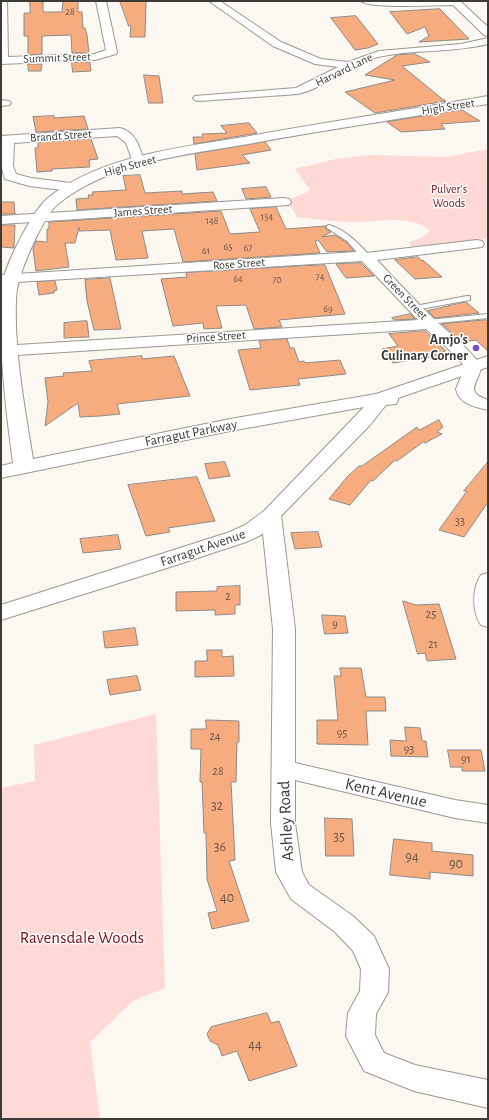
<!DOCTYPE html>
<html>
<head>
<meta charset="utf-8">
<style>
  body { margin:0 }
  #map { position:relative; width:489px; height:1120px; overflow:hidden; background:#fbf7f1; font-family:"Alegreya Sans",sans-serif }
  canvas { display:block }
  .frame { position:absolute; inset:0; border:2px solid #3c3b38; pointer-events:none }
</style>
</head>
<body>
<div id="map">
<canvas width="489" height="1120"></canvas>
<div class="frame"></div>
</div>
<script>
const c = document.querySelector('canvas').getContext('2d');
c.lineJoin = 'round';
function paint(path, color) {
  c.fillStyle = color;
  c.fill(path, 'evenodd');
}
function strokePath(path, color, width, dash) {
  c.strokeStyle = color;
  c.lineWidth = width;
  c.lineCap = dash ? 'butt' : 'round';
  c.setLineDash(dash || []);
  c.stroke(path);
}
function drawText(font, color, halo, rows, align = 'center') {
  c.font = font + ' "Alegreya Sans",sans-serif';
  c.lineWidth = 3;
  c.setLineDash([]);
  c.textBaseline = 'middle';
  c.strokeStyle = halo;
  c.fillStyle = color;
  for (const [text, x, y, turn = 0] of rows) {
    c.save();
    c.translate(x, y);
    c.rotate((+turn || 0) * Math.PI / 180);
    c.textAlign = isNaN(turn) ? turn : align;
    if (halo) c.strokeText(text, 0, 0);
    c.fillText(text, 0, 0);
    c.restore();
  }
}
paint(new Path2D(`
  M 488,149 L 488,238 L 451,245 L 413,249 L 409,242 L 421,238 L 430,231 C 410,213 378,223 353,222 C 334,222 316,219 297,217 L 287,200 L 306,193 L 310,190 L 295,169 L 336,159 L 369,155 L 446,157 Z
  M 156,714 L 165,988 L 133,1001 L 90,1042 L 100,1119 L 1,1119 L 1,788 L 35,781 L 34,745 Z`), '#ffd9d6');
const building = new Path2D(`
  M 30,1 L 43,2 L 43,12 L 62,12 L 63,1 L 78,1 L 78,12 L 82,12 L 83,28 L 85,28 L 87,35 L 89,53 L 72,53 L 71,35 L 42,36 L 42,54 L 28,55 L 28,36 L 24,36 L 24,13 L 30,13 Z
  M 120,1 L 146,1 L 145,37 L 130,37 L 131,26 L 129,26 Z
  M 440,9 L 469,39 L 419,42 L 429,36 L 425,27 L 407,34 L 390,12 Z
  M 356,16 L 378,44 L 368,48 L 355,50 L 331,18 Z
  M 415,54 L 430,62 L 402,66 L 441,98 L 440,98 L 446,101 L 375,113 L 345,92 L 395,80 L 365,75 L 397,55 Z
  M 72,62 L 90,62 L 91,71 L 73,72 Z
  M 28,64 L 42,64 L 41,71 L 29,71 Z
  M 144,75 L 159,76 L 163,103 L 149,103 Z
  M 462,110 L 480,121 L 441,124 L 445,129 L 401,132 L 387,122 Z
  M 54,116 L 54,118 L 84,116 L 88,129 L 36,132 L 33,117 Z
  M 249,123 L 257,133 L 194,144 L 193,137 L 203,137 L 202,134 L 227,133 L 221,126 Z
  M 91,139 L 98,159 L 89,160 L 90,167 L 52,169 L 52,171 L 37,172 L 35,148 L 38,148 L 38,143 Z
  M 265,142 L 271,150 L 242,155 L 250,163 L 197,170 L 195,154 Z
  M 140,175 L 145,193 L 182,191 L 182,194 L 213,192 L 217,201 L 77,210 L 76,199 L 89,198 L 88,195 L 93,195 L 92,192 L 126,190 L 123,176 Z
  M 266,187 L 271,197 L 246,199 L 242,189 Z
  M 1,202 L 14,202 L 15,214 L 1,214 Z
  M 276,207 L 286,229 L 326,226 L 326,229 L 331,232 L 322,237 L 335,235 L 346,242 L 354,251 L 327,252 L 318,240 L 315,241 L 320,253 L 183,262 L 174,229 L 142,231 L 148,258 L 116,260 L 110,230 L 79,231 L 79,227 L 75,243 L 65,243 L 69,267 L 36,271 L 33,249 L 36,241 L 47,242 L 47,229 L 49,229 L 49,222 L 221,211 L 230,234 L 260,232 L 250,209 Z
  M 1,225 L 15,225 L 14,248 L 1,247 Z
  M 418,257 L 422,261 L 423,260 L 442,277 L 415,279 L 395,260 Z
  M 361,263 L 374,276 L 346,278 L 336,264 Z
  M 325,265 L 345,314 L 279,320 L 282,327 L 254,329 L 246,305 L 216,306 L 222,328 L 204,329 L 203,323 L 173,326 L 161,279 L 187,277 L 186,273 Z
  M 110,278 L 121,329 L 94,330 L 87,301 L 85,280 Z
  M 55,281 L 57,290 L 54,291 L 54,293 L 39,295 L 37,282 Z
  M 466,302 L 479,313 L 435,318 L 428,311 Z
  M 410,314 L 415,319 L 394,320 L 392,318 Z
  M 486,320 L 488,321 L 488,351 L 476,340 L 462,342 L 442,324 Z
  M 87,321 L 89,337 L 64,338 L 64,323 Z
  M 425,331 L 446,351 L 435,353 L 438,356 L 393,363 L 382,349 L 398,346 L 389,334 Z
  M 287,339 L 290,348 L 294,348 L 299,362 L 304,361 L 305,363 L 340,360 L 346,374 L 298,379 L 300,385 L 250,390 L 238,350 L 261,348 L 259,341 Z
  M 142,356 L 142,359 L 174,356 L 190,396 L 117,404 L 120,414 L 100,416 L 80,417 L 78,403 L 45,426 L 48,402 L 45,378 L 64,376 L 63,373 L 92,371 L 89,361 Z
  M 439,420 L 443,427 L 437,432 L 442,434 L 425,443 L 423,442 L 397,461 L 395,460 L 373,481 L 371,480 L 350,505 L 329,499 L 347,477 L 359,466 L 362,466 L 417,427 L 419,430 Z
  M 225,462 L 230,476 L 209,479 L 205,464 Z
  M 488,462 L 488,502 L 464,537 L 439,530 L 467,491 L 464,491 Z
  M 197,477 L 215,521 L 168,528 L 170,532 L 146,536 L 128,485 Z
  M 318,532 L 322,547 L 295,549 L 291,533 Z
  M 118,535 L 121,549 L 83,553 L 80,539 Z
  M 240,586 L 240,605 L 235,605 L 235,614 L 215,615 L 215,610 L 176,611 L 176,592 L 217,591 L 217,587 Z
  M 403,601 L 416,605 L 439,604 L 456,659 L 427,661 L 425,653 L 418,654 Z
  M 322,615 L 345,616 L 348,633 L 325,634 Z
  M 135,628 L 138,645 L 105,648 L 103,632 Z
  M 207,650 L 222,650 L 222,657 L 233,656 L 234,676 L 195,677 L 195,661 L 207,661 Z
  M 340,668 L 361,668 L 366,697 L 385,697 L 386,711 L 366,711 L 368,745 L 317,744 L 317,720 L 338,720 L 334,676 L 341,676 Z
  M 137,676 L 141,690 L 110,695 L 107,680 Z
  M 206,720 L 239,721 L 239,742 L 237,742 L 236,782 L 231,782 L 235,860 L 229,861 L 249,921 L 212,929 L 208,913 L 217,911 L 207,879 L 206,833 L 204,833 L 202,782 L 200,782 L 201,749 L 191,749 L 191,729 L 206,729 Z
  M 405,727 L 420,728 L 422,741 L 426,741 L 428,757 L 391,756 L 390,740 L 406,741 Z
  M 448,750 L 481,750 L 485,771 L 462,771 L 462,767 L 451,767 Z
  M 325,818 L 352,819 L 354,856 L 326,856 Z
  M 394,839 L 432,843 L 432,851 L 473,855 L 473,876 L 430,872 L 430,879 L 390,875 Z
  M 267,1013 L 271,1023 L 279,1021 L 297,1066 L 249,1081 L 237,1051 L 222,1056 L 218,1045 L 210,1041 L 207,1034 L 211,1027 Z`);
paint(building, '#f6ac7e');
strokePath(building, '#8f8985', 1);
const lane = new Path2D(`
  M 329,225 C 346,230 358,243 369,255 L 369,259 L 363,259 L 347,241 L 327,228 L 327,226 Z
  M 467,296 L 470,296 L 470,300 L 415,310 L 411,308 L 415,306 Z
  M 488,314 L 488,318 L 428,324 L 424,322 L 428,320 Z`);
const street = new Path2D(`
  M 1,1 L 7,1 L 8,57 L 94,54 L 106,50 L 96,1 L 106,1 L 117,52 L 116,54 L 95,60 L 1,64 Z
  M 209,1 L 220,1 L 281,42 L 321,59 L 348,62 L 379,51 L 461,44 L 488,38 L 488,44 C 452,53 414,49 378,57 C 349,64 327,87 298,94 L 199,101 L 195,100 L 193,98 L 195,96 L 296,88 L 338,67 L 315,64 L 273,46 Z
  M 361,1 L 459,1 L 460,2 L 455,5 C 440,5 369,9 361,1 Z
  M 1,100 L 9,101 L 11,103 L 9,105 L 1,106 Z
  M 120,128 C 136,132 140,148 144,162 L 142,165 L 134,165 L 126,143 L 117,136 L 14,143 L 13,166 L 16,174 L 31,178 L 71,183 L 76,184 L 78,187 L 76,190 L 71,191 L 29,186 L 5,179 C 0,167 1,148 1,136 Z
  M 284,198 L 289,199 L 291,202 L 289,205 L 1,224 L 1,216 Z
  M 477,240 L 482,241 L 484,244 L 482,247 L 377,260 C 396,280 415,301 435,320 C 451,335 469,348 481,366 C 480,383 462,391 488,400 L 488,410 C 475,407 459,404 456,389 L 465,367 L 457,357 L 426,329 L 1,356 L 1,346 L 418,320 L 362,261 L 1,283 L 1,275 L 356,252 L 366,253 Z
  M 271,509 L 278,511 L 281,515 L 295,629 L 295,763 L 455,800 L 488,805 L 488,823 L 455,818 L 295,780 L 295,823 L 302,872 L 309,885 L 353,916 L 374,936 L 389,969 L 388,992 L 376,1014 L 375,1035 L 384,1053 L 415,1065 L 488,1080 L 488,1108 L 414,1091 L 364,1071 L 346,1036 L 348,1013 L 360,991 L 361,969 L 353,951 L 335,932 L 291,899 L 276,872 L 271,823 L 273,629 L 261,515 L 264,511 Z
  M 488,573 L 488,627 L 481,625 C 472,612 472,588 481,575 Z`);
const secondary = new Path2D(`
  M 449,1 L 460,1 L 488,27 L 488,36 L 484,35 Z
  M 488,96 L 488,104 C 408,118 328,129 248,144 C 185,155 111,162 59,203 C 43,216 21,268 17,289 C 15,302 16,315 16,328 C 18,372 26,416 33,459 L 230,419 L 376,394 L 488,356 L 488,367 L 398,398 L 398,400 L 396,404 L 386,405 L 370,425 L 278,519 L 261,535 L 246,542 L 170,567 L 1,620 L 1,605 L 230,532 L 245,525 L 264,511 L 364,407 L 230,431 L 1,478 L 1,466 L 13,463 C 7,417 1,371 1,324 C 1,312 0,299 1,287 C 5,266 32,210 49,197 C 103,155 179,148 244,137 C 325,122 407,110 488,96 Z`);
strokePath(lane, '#9b9892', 2);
strokePath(street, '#9b9892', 2);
strokePath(secondary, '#9b9892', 2);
paint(lane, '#fff');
paint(street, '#fff');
paint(secondary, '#fff');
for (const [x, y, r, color] of [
  [476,348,4,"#7350c9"]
]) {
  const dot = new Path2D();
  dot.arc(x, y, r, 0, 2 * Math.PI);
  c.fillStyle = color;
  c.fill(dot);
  strokePath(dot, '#fff', 1.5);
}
drawText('10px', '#6a574a', null, [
  ["28",70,12],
  ["154",267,217],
  ["148",212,221],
  ["65",228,247],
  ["67",248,248],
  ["61",206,251],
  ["74",320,277],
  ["64",238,279],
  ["70",277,280],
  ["69",328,309]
]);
drawText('12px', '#3c3b38', '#fff', [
  ["Summit Street",57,58,-2],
  ["Harvard Lane",344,70,-26],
  ["High Street",448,107,-9],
  ["Brandt Street",61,136,-4],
  ["High Street",130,166,-15],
  ["James Street",143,211,-4],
  ["Rose Street",239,264,-4],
  ["Green Street",405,297,46],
  ["Prince Street",216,337,-4]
]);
drawText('12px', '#78111b', '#fff', [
  ["Pulver's",449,189],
  ["Woods",449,203]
]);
drawText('12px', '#6a574a', null, [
  ["33",460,521],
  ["2",228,596],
  ["25",431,614],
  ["9",335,624],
  ["21",433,644],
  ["95",342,733],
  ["24",215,736],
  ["93",409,749],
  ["91",466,759],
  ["28",218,771]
]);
drawText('bold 14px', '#3c3b38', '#fff', [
  ["Amjo's",468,340],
  ["Culinary Corner",468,356]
], 'right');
drawText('14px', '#3c3b38', '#fff', [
  ["Farragut Parkway",191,433,-11],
  ["Farragut Avenue",203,548,-19]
]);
drawText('14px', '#6a574a', null, [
  ["32",217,806],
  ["35",339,837],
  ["36",220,847],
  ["94",412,857],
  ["90",456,864],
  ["40",227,898],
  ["44",255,1045]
]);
drawText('17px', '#3c3b38', '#fff', [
  ["Kent Avenue",386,793,13],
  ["Ashley Road",286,821,-93]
]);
drawText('17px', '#78111b', '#fff', [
  ["Ravensdale Woods",82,938]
]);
</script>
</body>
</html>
